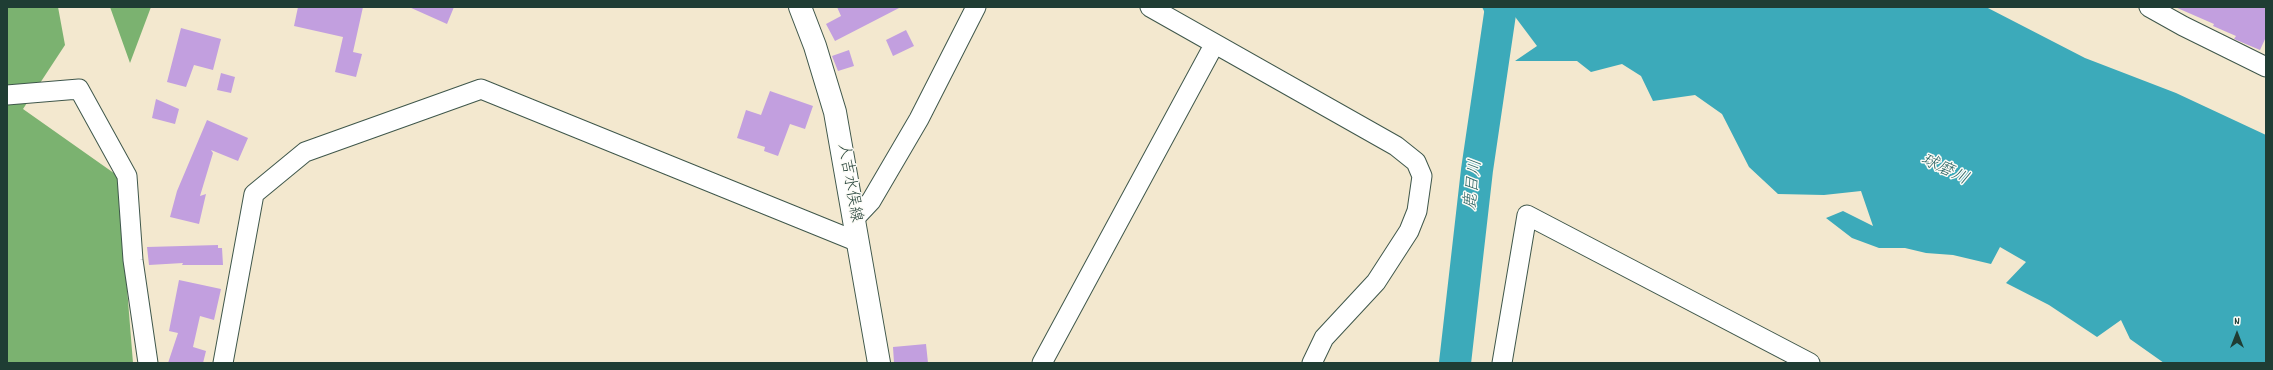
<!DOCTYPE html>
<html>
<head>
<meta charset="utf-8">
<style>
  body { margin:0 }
  #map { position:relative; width:2273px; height:370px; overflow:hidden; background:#f3e8cf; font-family:Dekko,sans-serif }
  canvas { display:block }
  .frame { position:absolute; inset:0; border:8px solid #1f3d34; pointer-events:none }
  .north { position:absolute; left:2217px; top:314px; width:40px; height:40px; -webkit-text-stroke:3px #fdfcf7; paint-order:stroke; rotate:0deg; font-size:11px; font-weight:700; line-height:16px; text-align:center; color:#1f3d34 }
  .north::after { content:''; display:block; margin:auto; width:14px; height:18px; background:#1f3d34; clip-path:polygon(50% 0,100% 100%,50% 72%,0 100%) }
</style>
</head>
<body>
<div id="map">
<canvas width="2273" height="370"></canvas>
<div class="frame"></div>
<div class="north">N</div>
</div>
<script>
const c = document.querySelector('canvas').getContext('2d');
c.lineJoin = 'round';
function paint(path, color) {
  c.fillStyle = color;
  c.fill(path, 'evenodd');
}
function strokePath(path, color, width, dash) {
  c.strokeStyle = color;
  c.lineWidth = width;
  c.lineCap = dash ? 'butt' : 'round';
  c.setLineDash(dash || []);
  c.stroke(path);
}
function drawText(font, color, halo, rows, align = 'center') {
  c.font = font + ' Dekko,"Klee One",sans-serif';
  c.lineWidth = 3;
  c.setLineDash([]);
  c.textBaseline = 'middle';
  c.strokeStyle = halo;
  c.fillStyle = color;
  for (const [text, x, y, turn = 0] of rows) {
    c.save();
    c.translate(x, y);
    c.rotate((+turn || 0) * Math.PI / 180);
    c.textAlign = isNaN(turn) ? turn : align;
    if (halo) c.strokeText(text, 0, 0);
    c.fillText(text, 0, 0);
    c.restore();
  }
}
paint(new Path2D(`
  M 7,7 L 58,7 L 65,45 L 23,109 L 118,176 L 133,363 L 7,363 Z
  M 110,7 L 151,7 L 130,63 Z`), '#7bb270');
paint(new Path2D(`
  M 1482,7 L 1986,7 L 2085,58 L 2176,93 L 2266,135 L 2266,363 L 2164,363 L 2130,339 L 2121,320 L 2097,337 L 2049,305 L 2006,283 L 2026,262 L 2000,247 L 1991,264 L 1953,255 L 1926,253 L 1905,248 L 1879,248 L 1852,238 L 1826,218 L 1843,211 L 1873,226 L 1861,191 L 1824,195 L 1778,194 L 1749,167 L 1722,114 L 1695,95 L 1653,101 L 1641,76 L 1622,64 L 1591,72 L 1577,61 L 1515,61 L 1537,46 L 1513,14 L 1490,23 Z`), '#3caaba');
strokePath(new Path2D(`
  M 1455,363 L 1477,170 L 1501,7`), '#3caaba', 32);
paint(new Path2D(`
  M 298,7 L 363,7 L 353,52 L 362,54 L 356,77 L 335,72 L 343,37 L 294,26 Z
  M 409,7 L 454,7 L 447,24 Z
  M 837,7 L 901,7 L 835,41 L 826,24 L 841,16 Z
  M 2175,7 L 2266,7 L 2266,37 L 2260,50 L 2234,39 L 2236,36 L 2213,26 L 2214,24 Z
  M 181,28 L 221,39 L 213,70 L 194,65 L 186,87 L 167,82 Z
  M 906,30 L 914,46 L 893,56 L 886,40 Z
  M 849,50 L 854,66 L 838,71 L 832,56 Z
  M 221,73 L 235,77 L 231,93 L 217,90 Z
  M 770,91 L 813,106 L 805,129 L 790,124 L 778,156 L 764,151 L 765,147 L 737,138 L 746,110 L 761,115 Z
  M 156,99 L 179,109 L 175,124 L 152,118 Z
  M 207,120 L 248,138 L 238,161 L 211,150 L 213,153 L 200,196 L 206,194 L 199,224 L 170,217 L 177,191 Z
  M 218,245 L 218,248 L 222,248 L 223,265 L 182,265 L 183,263 L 149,265 L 147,247 Z
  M 179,280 L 221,289 L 214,320 L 200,316 L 193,347 L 206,351 L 203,363 L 168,363 L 178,333 L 169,331 Z
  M 926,344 L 928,363 L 894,363 L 893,347 Z`), '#c29fdf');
const minor = new Path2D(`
  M 1150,7 L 1396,146 L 1416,162 L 1422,176 L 1417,211 L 1409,231 L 1376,282 L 1324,338 L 1312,363
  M 2149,7 L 2183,26 L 2266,67
  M 7,95 L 79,89 L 127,176 L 133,260 L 148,363
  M 854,219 L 871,201 L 919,119 L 976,7
  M 223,363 L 254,194 L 305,152 L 481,89 L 858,242
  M 1042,363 L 1214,45
  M 1502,363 L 1527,215 L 1810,363`);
const primary = new Path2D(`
  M 800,7 L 815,46 L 835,112 L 879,363`);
strokePath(minor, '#3f574b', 21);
strokePath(primary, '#3f574b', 24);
strokePath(minor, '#fff', 19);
strokePath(primary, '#fff', 22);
drawText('16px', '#1f3d34', '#fdfcf7', [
  ["人吉水俣線",848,183,80]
]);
drawText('italic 17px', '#296363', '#fdfcf7', [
  ["球磨川",1944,171,26],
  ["鹿目川",1475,185,-83]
]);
</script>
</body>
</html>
